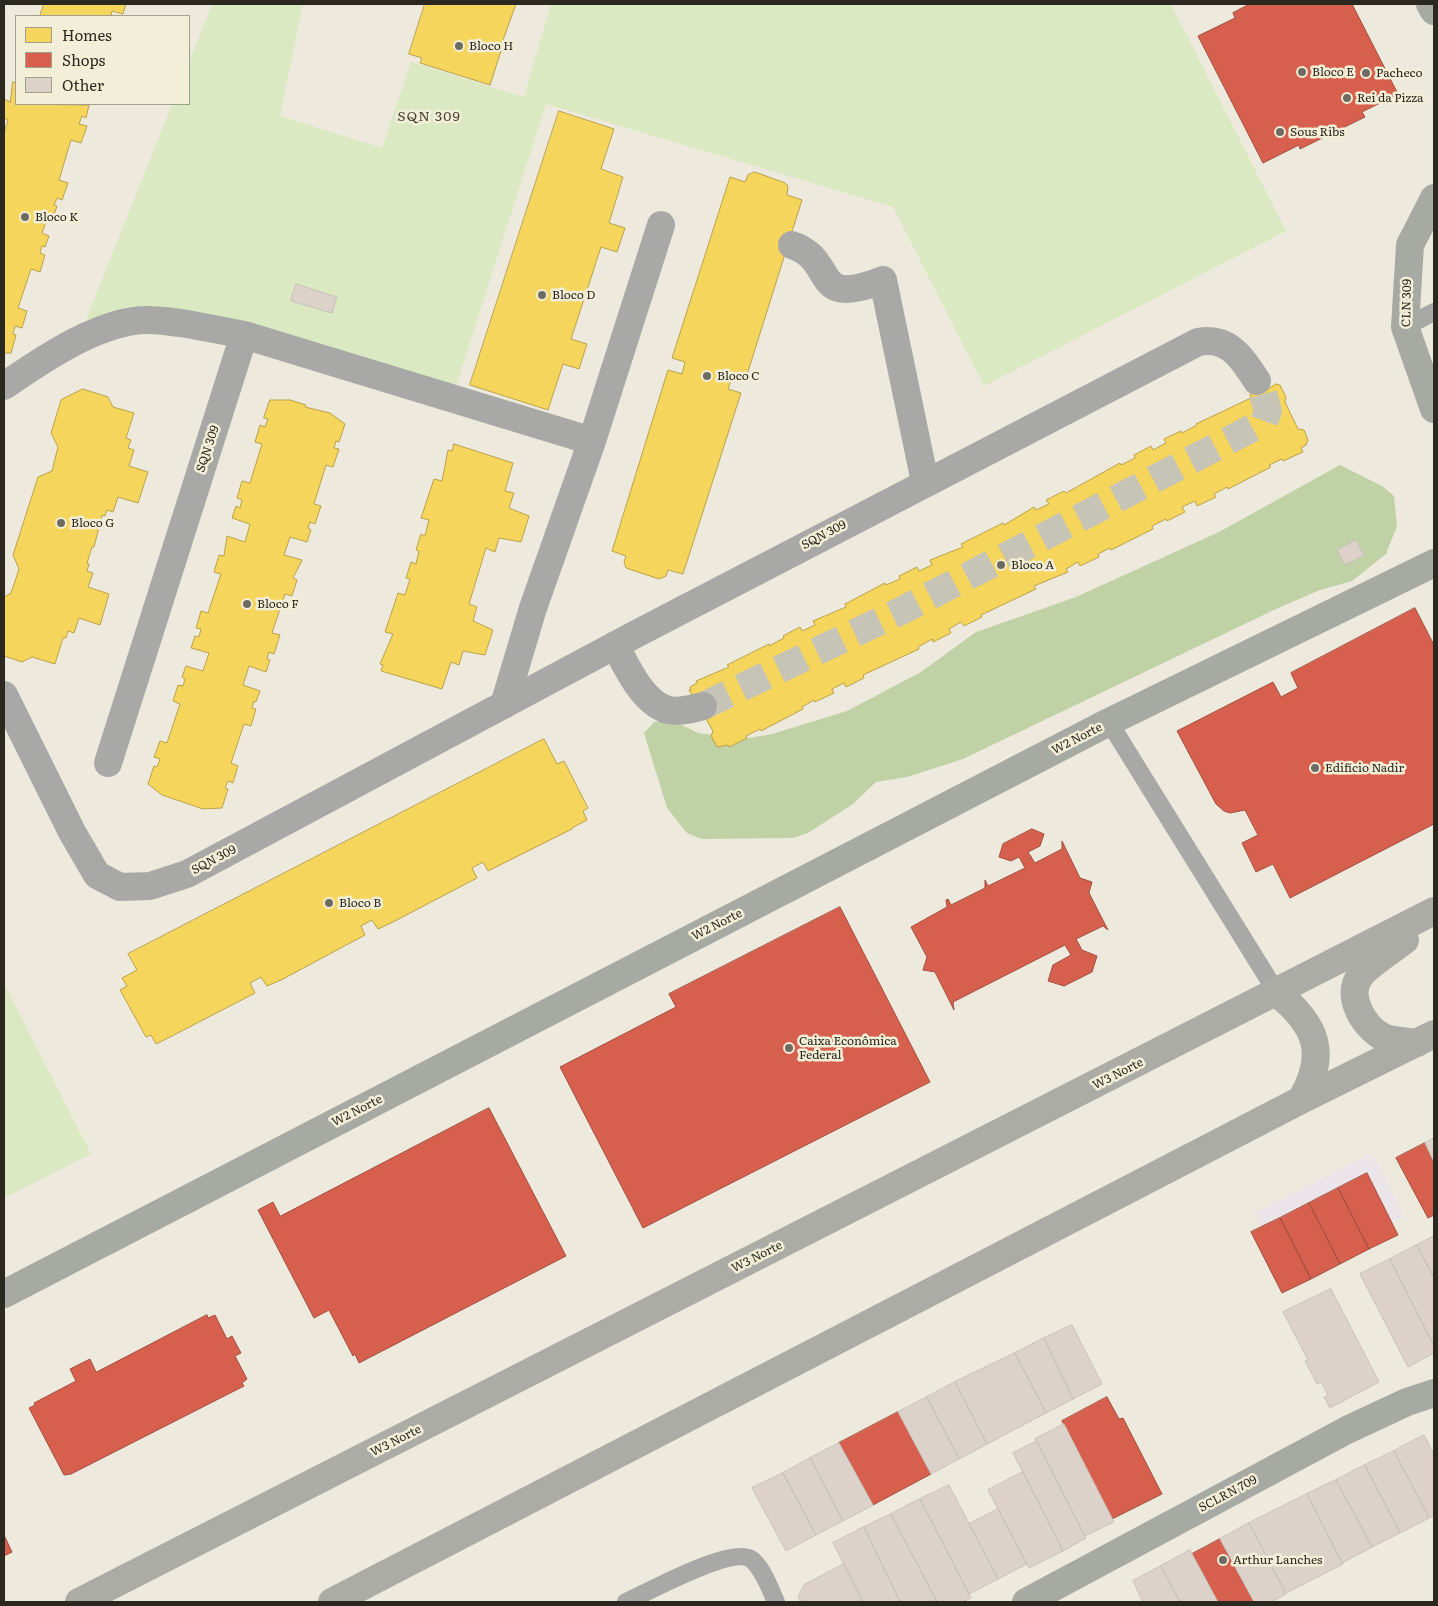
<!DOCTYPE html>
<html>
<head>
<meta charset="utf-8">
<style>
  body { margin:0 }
  #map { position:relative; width:1438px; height:1606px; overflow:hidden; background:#edeadd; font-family:Literata,serif }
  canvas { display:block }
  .frame { position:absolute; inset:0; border:5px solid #2a281f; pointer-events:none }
  .legend { position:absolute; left:15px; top:15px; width:175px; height:90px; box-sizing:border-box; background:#f3eed7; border:1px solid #a39f8d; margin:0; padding:6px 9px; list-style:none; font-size:15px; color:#2a281f }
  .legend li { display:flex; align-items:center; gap:10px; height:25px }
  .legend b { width:25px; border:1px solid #a39f8d }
</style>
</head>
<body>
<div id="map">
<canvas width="1438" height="1606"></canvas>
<div class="frame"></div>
<ul class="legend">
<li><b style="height:14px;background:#f6d55c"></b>Homes</li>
<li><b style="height:14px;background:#d6604d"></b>Shops</li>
<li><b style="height:14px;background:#ddd2ca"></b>Other</li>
</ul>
</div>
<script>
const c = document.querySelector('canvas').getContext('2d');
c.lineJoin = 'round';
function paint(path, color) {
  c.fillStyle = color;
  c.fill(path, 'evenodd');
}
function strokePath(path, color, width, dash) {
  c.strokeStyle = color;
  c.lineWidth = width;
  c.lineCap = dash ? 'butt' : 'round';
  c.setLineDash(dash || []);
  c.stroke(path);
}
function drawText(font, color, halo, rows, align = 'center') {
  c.font = font + ' Literata,serif';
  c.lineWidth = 5;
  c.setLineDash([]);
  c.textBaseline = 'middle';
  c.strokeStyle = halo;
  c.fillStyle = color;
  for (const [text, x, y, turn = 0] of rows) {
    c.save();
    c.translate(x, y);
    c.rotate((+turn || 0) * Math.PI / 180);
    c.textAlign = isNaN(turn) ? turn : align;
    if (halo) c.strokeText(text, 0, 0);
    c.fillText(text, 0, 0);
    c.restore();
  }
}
paint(new Path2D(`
  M 1372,1153 L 1404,1217 L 1287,1277 L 1255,1213 Z`), '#ebe4e9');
paint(new Path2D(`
  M 212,4 L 303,4 L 280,116 L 382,148 L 411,62 L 524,97 L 551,4 L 1171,4 L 1286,231 L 984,386 L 893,207 L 546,104 L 453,396 L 166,315 L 86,319 L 172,104 L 189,104 L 189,62 Z
  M 4,983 L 91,1154 L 4,1198 Z`), '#dae9c2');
paint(new Path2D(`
  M 1340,465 L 1382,486 L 1394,496 L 1397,526 L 1386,554 L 1352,581 L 1320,590 L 1276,609 L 963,759 L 907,777 L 876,782 L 853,804 L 808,833 L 793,838 L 702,839 L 687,833 L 667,808 L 644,733 L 654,722 L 670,719 L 698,733 L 743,739 L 772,734 L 847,711 L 921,672 L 976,632 L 1076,597 L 1219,532 Z`), '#c0d1a6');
const homes = new Path2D(`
  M 44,4 L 126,4 L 123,14 L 112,11 L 111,16 L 40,16 Z
  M 425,4 L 516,4 L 503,40 L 507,42 L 504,52 L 501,51 L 490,85 L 420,63 L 422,58 L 409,54 Z
  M 13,82 L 16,83 L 16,104 L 89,105 L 86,118 L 82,116 L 79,124 L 87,126 L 81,143 L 71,140 L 59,180 L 68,183 L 62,200 L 57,198 L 54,205 L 57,206 L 53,218 L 48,216 L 42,233 L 49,236 L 45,247 L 42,246 L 40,253 L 45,255 L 40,272 L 31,269 L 18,308 L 27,311 L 22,328 L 15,326 L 13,334 L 16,335 L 11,353 L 4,353 L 4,133 L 8,120 L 4,118 L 4,99 L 10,102 Z
  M 559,111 L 614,129 L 601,169 L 623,177 L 609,223 L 625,228 L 617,252 L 601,247 L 571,339 L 587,344 L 579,369 L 563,364 L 548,410 L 470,385 Z
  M 755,172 L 785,183 L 788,186 L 787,195 L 802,200 L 745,381 L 732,377 L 728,389 L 741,393 L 683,574 L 668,570 L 666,576 L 659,579 L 626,568 L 624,562 L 626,556 L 612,551 L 668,370 L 682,374 L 685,362 L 672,358 L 730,177 L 745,182 L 748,175 Z
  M 1276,384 L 1280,385 L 1286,397 L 1285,402 L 1298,429 L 1304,430 L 1308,440 L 1306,445 L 1301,448 L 1303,452 L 1283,461 L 1282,459 L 1269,465 L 1271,467 L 1228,489 L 1227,487 L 1214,494 L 1216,497 L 1197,506 L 1195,501 L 1182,507 L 1185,512 L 1167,521 L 1166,519 L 1152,526 L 1153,529 L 1111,550 L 1110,548 L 1098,554 L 1099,557 L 1080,566 L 1078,562 L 1066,569 L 1068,572 L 1034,586 L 1036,589 L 981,615 L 982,617 L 964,626 L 961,622 L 949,629 L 951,633 L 933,642 L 932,639 L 918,647 L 919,649 L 863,675 L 864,678 L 846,687 L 844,683 L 832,689 L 834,693 L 815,702 L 814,700 L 802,707 L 803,709 L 761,731 L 760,729 L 746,736 L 747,738 L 729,747 L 728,745 L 717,747 L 711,736 L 713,731 L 689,690 L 691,690 L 690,687 L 697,683 L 696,681 L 729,667 L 727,665 L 769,644 L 769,646 L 784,638 L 783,636 L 800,627 L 802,631 L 815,625 L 813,621 L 846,607 L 845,604 L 885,583 L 886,585 L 900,579 L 899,576 L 917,567 L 919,571 L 932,565 L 930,560 L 963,547 L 961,544 L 1003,523 L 1004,525 L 1034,507 L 1036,510 L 1049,504 L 1046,500 L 1064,491 L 1066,493 L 1120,463 L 1121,465 L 1135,458 L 1134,455 L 1151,446 L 1153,450 L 1166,443 L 1164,439 L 1181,431 L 1182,433 L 1197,425 L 1196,424 L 1251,398 L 1250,394 L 1267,385 L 1269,388 Z
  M 83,389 L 108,397 L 113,407 L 134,413 L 126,438 L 131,440 L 128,448 L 134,450 L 129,466 L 148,472 L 138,503 L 118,497 L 113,512 L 107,510 L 105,516 L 102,515 L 94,547 L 92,547 L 87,563 L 89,564 L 87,571 L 93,573 L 88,587 L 109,594 L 100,625 L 79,618 L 74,633 L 68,631 L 66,638 L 63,638 L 55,664 L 32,657 L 22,662 L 4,656 L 4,597 L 11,593 L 19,569 L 13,555 L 38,477 L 52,471 L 58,447 L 51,433 L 61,400 Z
  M 270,400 L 290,400 L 306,405 L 305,407 L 330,413 L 345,424 L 339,442 L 336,441 L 334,448 L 339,449 L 333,467 L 326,465 L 314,504 L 321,506 L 315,524 L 310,522 L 308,528 L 311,530 L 307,542 L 290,537 L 284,555 L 302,560 L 293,578 L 297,580 L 292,596 L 285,594 L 272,633 L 280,635 L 274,654 L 269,652 L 267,659 L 270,660 L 266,672 L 249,666 L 243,685 L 260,691 L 256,702 L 254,701 L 252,708 L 256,709 L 251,726 L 244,724 L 231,763 L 238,766 L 233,783 L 228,781 L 225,788 L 228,789 L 222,808 L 203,809 L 162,795 L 148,784 L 154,766 L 157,767 L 160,759 L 154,757 L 160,741 L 167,743 L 180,704 L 173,701 L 178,685 L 183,686 L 185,679 L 182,677 L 186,666 L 203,671 L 209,653 L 191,648 L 195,636 L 199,637 L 201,629 L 196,628 L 201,611 L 208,613 L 221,574 L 214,572 L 219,555 L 224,556 L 227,536 L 245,542 L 250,524 L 232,518 L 236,506 L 240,508 L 242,500 L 237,498 L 242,481 L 250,483 L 262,444 L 255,442 L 260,425 L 265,427 L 268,419 L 264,418 Z
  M 454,444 L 513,463 L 505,491 L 514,493 L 509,508 L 529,516 L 521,542 L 499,538 L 495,552 L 486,548 L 469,604 L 477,607 L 473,621 L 493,630 L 485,655 L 463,651 L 459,665 L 451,662 L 442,689 L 381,671 L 383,665 L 380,664 L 393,634 L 385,632 L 398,593 L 405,595 L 410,579 L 406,578 L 411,562 L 416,564 L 419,551 L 416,550 L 421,534 L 425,536 L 429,520 L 421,518 L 434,479 L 442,481 L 448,450 L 452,451 Z
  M 544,739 L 557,764 L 564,761 L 588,808 L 583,811 L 587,820 L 572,828 L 572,829 L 488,871 L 483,862 L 472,868 L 477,878 L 393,922 L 378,929 L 372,920 L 361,926 L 365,935 L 281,980 L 267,986 L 261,977 L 250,983 L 255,993 L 172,1036 L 156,1044 L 151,1035 L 146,1037 L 120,990 L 127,986 L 122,978 L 137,970 L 128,954 Z`);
paint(homes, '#f6d55c');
strokePath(homes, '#b9a14a', 1);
const shops = new Path2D(`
  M 1250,4 L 1352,4 L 1398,94 L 1362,112 L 1365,117 L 1300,149 L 1299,145 L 1263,163 L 1198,36 L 1235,18 L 1233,13 Z
  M 1415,608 L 1434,645 L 1434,824 L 1290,898 L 1273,864 L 1256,872 L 1242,843 L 1258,835 L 1245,810 L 1230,813 L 1224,811 L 1216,804 L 1177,731 L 1273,682 L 1281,697 L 1298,688 L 1291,673 Z
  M 1032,829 L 1044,834 L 1040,846 L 1028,852 L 1035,863 L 1062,849 L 1062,841 L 1080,878 L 1092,882 L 1089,893 L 1108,930 L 1103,926 L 1076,939 L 1082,950 L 1097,956 L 1092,972 L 1064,986 L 1048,981 L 1053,965 L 1071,955 L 1065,945 L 953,1002 L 954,1010 L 935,972 L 923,970 L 927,957 L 911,927 L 947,907 L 946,900 L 948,899 L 951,905 L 985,888 L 985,880 L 988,886 L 1025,868 L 1019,857 L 1011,861 L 999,857 L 1003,844 Z
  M 840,907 L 930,1082 L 643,1228 L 560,1067 L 676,1007 L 669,994 Z
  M 489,1108 L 566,1256 L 359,1363 L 355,1354 L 353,1356 L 329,1310 L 314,1318 L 258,1210 L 273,1202 L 280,1216 Z
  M 1425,1143 L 1434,1162 L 1434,1215 L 1428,1218 L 1396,1158 Z
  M 1367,1173 L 1398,1235 L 1369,1249 L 1338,1188 Z
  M 1338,1188 L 1369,1249 L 1340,1264 L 1309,1203 Z
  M 1309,1203 L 1340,1264 L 1311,1279 L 1280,1218 Z
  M 1280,1218 L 1311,1279 L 1282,1293 L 1251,1232 Z
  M 207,1315 L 208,1318 L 215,1315 L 227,1339 L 232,1336 L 241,1353 L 235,1356 L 247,1379 L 242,1383 L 244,1386 L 71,1474 L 64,1475 L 29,1408 L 35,1405 L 34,1403 L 76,1381 L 70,1369 L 90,1359 L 96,1372 Z
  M 1107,1397 L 1119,1419 L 1123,1418 L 1162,1494 L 1112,1519 L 1062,1421 Z
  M 898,1412 L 931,1474 L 873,1505 L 839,1443 Z
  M 4,1535 L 12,1552 L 4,1556 Z
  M 1220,1539 L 1254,1602 L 1218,1602 L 1192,1554 Z`);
paint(shops, '#d6604d');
strokePath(shops, '#a24f3f', 1);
const building = new Path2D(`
  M 296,284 L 337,297 L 332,313 L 291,301 Z
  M 1356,540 L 1364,555 L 1345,565 L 1337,550 Z
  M 1434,1138 L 1434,1162 L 1425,1143 Z
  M 1434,1236 L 1434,1278 L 1417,1245 Z
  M 1417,1245 L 1434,1278 L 1434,1346 L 1390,1259 Z
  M 1390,1259 L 1434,1346 L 1434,1353 L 1408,1367 L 1360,1274 Z
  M 1331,1289 L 1379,1382 L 1330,1408 L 1324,1397 L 1328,1395 L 1321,1382 L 1317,1384 L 1305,1361 L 1308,1360 L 1283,1312 Z
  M 1072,1325 L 1102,1384 L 1073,1399 L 1044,1338 Z
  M 1044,1338 L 1073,1399 L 1046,1413 L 1015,1353 Z
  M 1015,1353 L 1046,1413 L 987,1444 L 955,1382 Z
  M 955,1382 L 987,1444 L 959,1459 L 927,1397 Z
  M 927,1397 L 959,1459 L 931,1474 L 898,1412 Z
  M 1064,1424 L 1114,1522 L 1085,1536 L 1035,1439 Z
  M 1424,1435 L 1434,1454 L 1434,1515 L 1429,1518 L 1394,1451 Z
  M 1037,1441 L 1086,1538 L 1063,1551 L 1013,1453 Z
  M 839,1443 L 873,1505 L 843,1521 L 810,1458 Z
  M 1394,1451 L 1429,1518 L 1400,1533 L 1365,1465 Z
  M 810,1458 L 843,1521 L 816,1535 L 783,1473 Z
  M 1365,1465 L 1400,1533 L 1372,1547 L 1336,1480 Z
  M 1023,1472 L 1063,1551 L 1029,1568 L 988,1490 Z
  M 783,1473 L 816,1535 L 786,1551 L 752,1488 Z
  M 1336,1480 L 1372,1547 L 1342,1563 L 1307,1494 Z
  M 949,1485 L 998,1579 L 969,1594 L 920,1499 Z
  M 1307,1494 L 1343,1564 L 1286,1593 L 1249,1523 Z
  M 920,1499 L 971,1598 L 963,1602 L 937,1602 L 891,1514 Z
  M 998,1509 L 1027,1564 L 998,1579 L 969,1524 Z
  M 891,1514 L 900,1531 L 937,1602 L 900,1602 L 864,1527 Z
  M 1249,1523 L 1286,1594 L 1271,1602 L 1254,1602 L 1220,1539 Z
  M 864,1527 L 873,1546 L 900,1602 L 863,1602 L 833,1543 Z
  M 1190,1550 L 1218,1602 L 1180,1602 L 1161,1566 Z
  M 844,1564 L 863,1602 L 801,1602 L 798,1597 L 804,1585 Z
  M 1161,1566 L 1163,1570 L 1180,1602 L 1143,1602 L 1133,1581 Z`);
paint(building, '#ddd2ca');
strokePath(building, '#c7c1ba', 1);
strokePath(new Path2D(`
  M 703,706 L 901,611 L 1264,422 L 1268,411 L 1261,386 L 1257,381`), '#c6c3b7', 28, [28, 14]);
strokePath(new Path2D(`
  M 1405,327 L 1434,312
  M 1109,722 L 1277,993
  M 626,1602 C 648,1592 731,1546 751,1559 C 763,1568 770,1589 776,1602`), '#a8a9a6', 18);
strokePath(new Path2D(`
  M 792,245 C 839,261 808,309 883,280 L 925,482
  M 4,386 C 42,360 101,319 149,320 C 181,321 213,329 244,335 L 592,441
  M 615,645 C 627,667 642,702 668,710 C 679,712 693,709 703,706
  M 4,695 L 72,832 L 97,875 L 120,887 L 150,886 L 187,874 L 638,633 L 1198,342 C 1229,336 1242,358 1257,381
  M 504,705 L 533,608 L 592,441 L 661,225
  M 108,763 L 244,335`), '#a8a9a6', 28);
strokePath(new Path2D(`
  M 1430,4 L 1434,11
  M 1434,198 L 1410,245 L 1405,327 L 1434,409
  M 4,1294 L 1109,722 L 1434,563
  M 1026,1602 L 1347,1430 L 1407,1402 L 1434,1393`), '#a7a9a3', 28);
strokePath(new Path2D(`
  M 1405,940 C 1394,949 1367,966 1360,976 C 1345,996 1364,1027 1383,1037 C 1392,1041 1407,1041 1417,1043
  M 1277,993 C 1317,1025 1328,1054 1301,1100
  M 79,1602 L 1434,911
  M 332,1602 L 1301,1100 L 1434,1034`), '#abaca6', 28);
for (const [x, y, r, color] of [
  [459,46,5,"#6e6c62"],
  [1302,72,5,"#6e6c62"],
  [1366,73,5,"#6e6c62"],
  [1347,98,5,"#6e6c62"],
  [1280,132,5,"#6e6c62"],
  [25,217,5,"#6e6c62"],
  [542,295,5,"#6e6c62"],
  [707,376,5,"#6e6c62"],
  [61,523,5,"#6e6c62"],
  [1001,565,5,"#6e6c62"],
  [247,604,5,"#6e6c62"],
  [1315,768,5,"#6e6c62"],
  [329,903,5,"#6e6c62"],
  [789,1048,5,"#6e6c62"],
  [1223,1560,5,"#6e6c62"]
]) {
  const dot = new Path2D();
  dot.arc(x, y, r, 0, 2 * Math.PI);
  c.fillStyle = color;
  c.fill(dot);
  strokePath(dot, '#f3eed7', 2);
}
drawText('12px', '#2a281f', '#f3eed7', [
  ["Bloco H",469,46],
  ["Bloco E",1312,72],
  ["Pacheco",1376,73],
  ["Rei da Pizza",1357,98],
  ["Sous Ribs",1290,132],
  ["Bloco K",35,217],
  ["Bloco D",552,295],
  ["Bloco C",717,376],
  ["Bloco G",71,523],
  ["Bloco A",1011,565],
  ["Bloco F",257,604],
  ["Edifício Nadir",1325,768],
  ["Bloco B",339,903],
  ["Caixa Econômica",799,1041],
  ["Federal",799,1055],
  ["Arthur Lanches",1233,1560]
], 'left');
drawText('12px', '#2a281f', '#f3eed7', [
  ["CLN 309",1407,303,-89],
  ["SQN 309",208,449,-72],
  ["SQN 309",824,535,-28],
  ["W2 Norte",1077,739,-27],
  ["SQN 309",214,860,-28],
  ["W2 Norte",717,925,-27],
  ["W3 Norte",1118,1074,-27],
  ["W2 Norte",357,1111,-27],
  ["W3 Norte",757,1257,-27],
  ["W3 Norte",396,1441,-27],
  ["SCLRN 709",1228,1494,-28]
]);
c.letterSpacing = '1px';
drawText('14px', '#4d4936', '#f3eed7', [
  ["SQN 309",429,117]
]);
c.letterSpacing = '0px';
</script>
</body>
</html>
